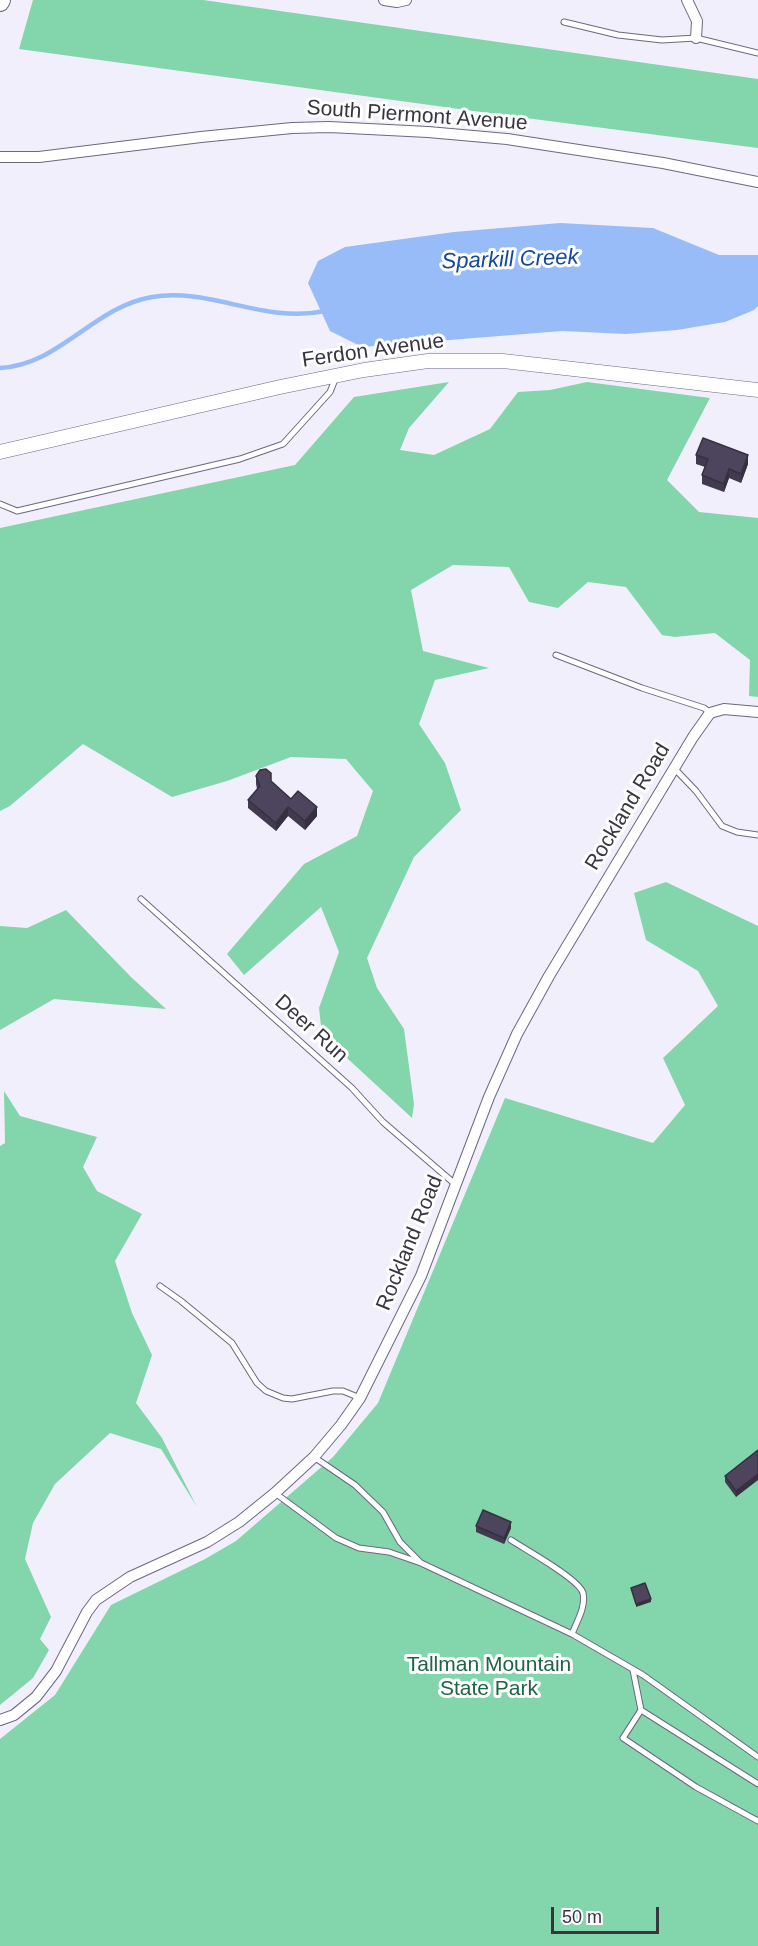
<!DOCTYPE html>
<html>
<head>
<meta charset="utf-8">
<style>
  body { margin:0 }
  #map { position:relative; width:758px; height:1946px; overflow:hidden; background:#f1effb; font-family:Helvetica,sans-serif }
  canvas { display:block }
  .scale { position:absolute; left:551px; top:1907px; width:108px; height:27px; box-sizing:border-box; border:3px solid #383540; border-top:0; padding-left:8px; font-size:18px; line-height:21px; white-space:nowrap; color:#383540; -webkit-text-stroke:4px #fefefe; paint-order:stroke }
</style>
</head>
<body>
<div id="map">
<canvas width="758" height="1946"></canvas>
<div class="scale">50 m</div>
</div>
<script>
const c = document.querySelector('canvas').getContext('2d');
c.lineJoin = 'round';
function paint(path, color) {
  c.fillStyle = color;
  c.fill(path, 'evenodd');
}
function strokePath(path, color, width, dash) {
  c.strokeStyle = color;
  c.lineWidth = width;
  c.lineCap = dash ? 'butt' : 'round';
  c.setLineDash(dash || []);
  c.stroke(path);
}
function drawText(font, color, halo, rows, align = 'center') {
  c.font = font + ' Helvetica,sans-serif';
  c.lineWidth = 6;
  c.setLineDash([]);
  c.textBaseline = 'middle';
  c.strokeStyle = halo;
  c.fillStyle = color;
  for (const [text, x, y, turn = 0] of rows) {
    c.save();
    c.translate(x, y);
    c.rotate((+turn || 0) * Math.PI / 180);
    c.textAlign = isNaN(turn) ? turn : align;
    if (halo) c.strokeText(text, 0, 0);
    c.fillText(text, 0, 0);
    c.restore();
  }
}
paint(new Path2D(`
  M 33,0 L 203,0 L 758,79 L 758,148 L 518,117 L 19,49 Z
  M 449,382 L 409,428 L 400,450 L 434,455 L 490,429 L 518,392 L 550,390 L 587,382 L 710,398 L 667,480 L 699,512 L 758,518 L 758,697 L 749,696 L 750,660 L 715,633 L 675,637 L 662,635 L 626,587 L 588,582 L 558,608 L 529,602 L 509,567 L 453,565 L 411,590 L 423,651 L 489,668 L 435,680 L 419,724 L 445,763 L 461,810 L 414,857 L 367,958 L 377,988 L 404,1029 L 414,1104 L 412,1118 L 322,1035 L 319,1008 L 339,952 L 321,907 L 244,975 L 227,954 L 304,864 L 357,836 L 373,791 L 346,759 L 291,757 L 227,781 L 172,797 L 83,744 L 10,806 L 0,811 L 0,528 L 295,465 L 354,397 Z
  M 666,882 L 758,926 L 758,1946 L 0,1946 L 0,1739 L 55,1695 L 111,1605 L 205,1559 L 236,1541 L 333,1457 L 378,1403 L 505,1098 L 653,1143 L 685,1105 L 663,1058 L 718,1006 L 698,971 L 646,940 L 634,893 Z
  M 66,910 L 131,977 L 166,1009 L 54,999 L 0,1030 L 0,926 L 27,928 Z
  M 4,1091 L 20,1116 L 97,1137 L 83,1167 L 97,1191 L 142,1214 L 115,1261 L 132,1313 L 152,1355 L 136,1403 L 162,1438 L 197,1507 L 161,1449 L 110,1433 L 55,1484 L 33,1523 L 25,1559 L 51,1617 L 40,1639 L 49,1650 L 33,1678 L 0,1705 L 0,1146 L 5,1143 Z`), '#83d6ab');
paint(new Path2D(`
  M 560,223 L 653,228 L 719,255 L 758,255 L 758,306 L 754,310 L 725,322 L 677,330 L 626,334 L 562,331 L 362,347 L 330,331 L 308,283 L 318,261 L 345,247 L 454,232 Z`), '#98bcf7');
strokePath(new Path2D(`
  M 0,368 C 60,365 93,307 152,297 C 209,287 264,324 325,311`), '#98bcf7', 4.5);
const service = new Path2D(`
  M 564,22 L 618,35 L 662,40 L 696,38 L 758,53
  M 0,504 L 17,511 L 240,459 L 283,444 L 330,392 L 336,377
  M 556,655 L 642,688 L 704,708 L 710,713
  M 674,768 L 696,791 L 722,826 L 737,832 L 758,835
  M 141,899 L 352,1088 L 383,1122 L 455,1184
  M 160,1286 L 181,1301 L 232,1343 L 257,1383 L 266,1391 L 283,1398 L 292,1399 L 333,1391 L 343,1391 L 360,1398
  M 314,1457 L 355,1485 L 383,1512 L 400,1542 L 420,1562
  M 275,1493 L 336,1538 L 359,1548 L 389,1552 L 421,1563 L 572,1634 L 643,1675 L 758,1757
  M 511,1540 C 526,1550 579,1579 583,1593 C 586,1607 577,1621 572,1634
  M 633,1670 L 641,1710
  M 758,1784 L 641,1710 L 623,1738 L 696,1787 L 758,1821`);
const minor = new Path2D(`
  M 384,0 L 397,2 L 406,0
  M 687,0 L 697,21 L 696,38
  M 0,157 L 39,157 L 201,137 L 292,128 L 329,127 L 428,132 L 507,139 L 663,163 L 758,182
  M 0,1720 L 14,1715 L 36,1697 L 56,1671 L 87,1612 L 96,1600 L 130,1577 L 207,1542 L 239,1522 L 275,1493 L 314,1457 L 341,1425 L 360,1398 L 421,1276 L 489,1097 L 517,1034 L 549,976 L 693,737 L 710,713 L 724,709 L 758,712`);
const tertiary = new Path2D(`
  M 0,452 L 280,387 L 364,370 L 428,361 L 503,361 L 758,390`);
const primary = new Path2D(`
  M 0,2 L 1,0`);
strokePath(service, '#6d6781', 7);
strokePath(minor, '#6d6781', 12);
strokePath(tertiary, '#6d6781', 15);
strokePath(primary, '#6d6781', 20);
strokePath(service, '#fff', 5);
strokePath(minor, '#fff', 10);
strokePath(tertiary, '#fff', 14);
strokePath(primary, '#fff', 18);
paint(new Path2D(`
  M 696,455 L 748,464 L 741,483 L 729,478 L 724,492 L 702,484 L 702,475 L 705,467 L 696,464 Z
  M 256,776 L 271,781 L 291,799 L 317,816 L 305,830 L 288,816 L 276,831 L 248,808 L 248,800 L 257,789 L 256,784 Z
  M 758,1450 L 736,1497 L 725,1482 L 725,1476 Z
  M 476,1526 L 511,1528 L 504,1544 L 476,1532 Z`), '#423b50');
paint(new Path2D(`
  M 748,455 L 748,464 L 741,483 L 741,474 Z
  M 729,469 L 729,478 L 724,492 L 724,484 Z
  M 288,807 L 288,816 L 276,831 L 276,823 Z
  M 317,807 L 317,816 L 305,830 L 305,821 Z
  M 758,1474 L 758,1480 L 736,1497 L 736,1491 Z
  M 511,1522 L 511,1528 L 504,1544 L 504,1538 Z
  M 651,1599 L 651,1602 L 636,1607 L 636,1604 Z`), '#363041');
const building = new Path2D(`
  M 703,438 L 748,455 L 741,474 L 729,469 L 724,484 L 702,475 L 708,459 L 696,455 Z
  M 266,769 L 271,773 L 271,781 L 291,799 L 298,791 L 317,807 L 305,821 L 288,807 L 276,823 L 248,800 L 260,786 L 256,776 L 260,770 Z
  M 758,1450 L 758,1474 L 736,1491 L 725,1476 Z
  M 483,1510 L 511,1522 L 504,1538 L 476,1526 Z
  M 645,1583 L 651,1599 L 636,1604 L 631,1588 Z`);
paint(building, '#4d455d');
strokePath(building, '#363041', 1.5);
drawText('21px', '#383540', '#fefefe', [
  ["South Piermont Avenue",417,116,4],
  ["Ferdon Avenue",373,351,-8],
  ["Rockland Road",628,807,-59],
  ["Deer Run",311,1029,42],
  ["Rockland Road",410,1243,-68]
]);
drawText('21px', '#1d6545', '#fefefe', [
  ["Tallman Mountain",489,1665],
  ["State Park",489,1689]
]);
drawText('italic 22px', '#14469a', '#fefefe', [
  ["Sparkill Creek",510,260,-2]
]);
</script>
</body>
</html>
